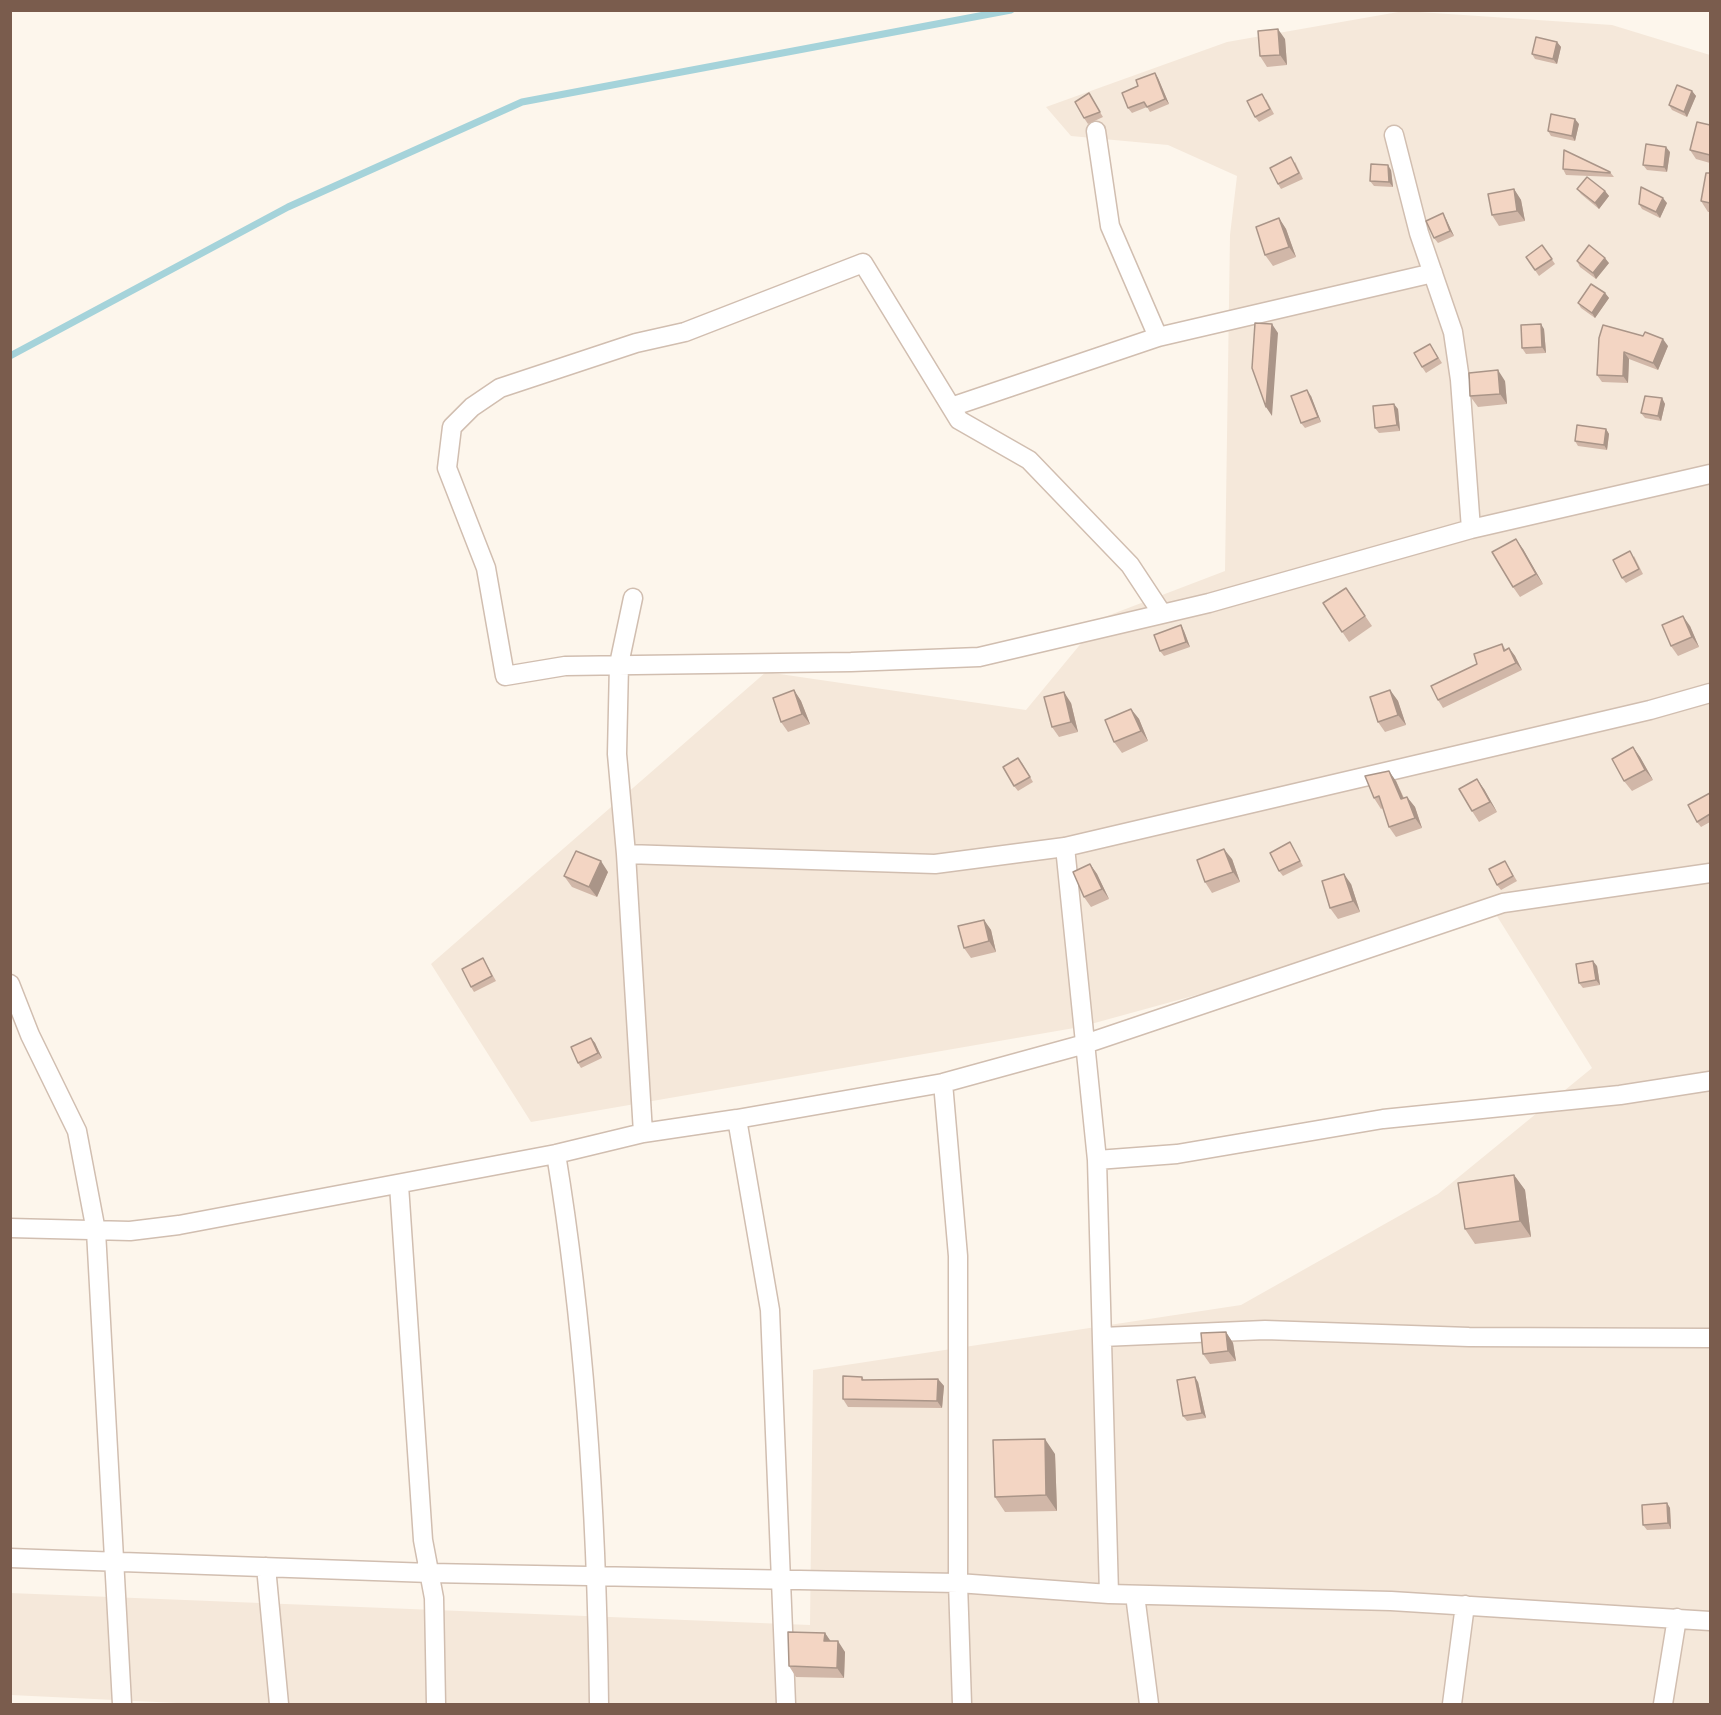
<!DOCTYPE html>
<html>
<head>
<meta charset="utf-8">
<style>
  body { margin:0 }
  #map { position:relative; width:1721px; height:1715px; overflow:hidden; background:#fdf6ec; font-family:Manrope,sans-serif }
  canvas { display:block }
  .frame { position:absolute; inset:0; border:12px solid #7a5c4d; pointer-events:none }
</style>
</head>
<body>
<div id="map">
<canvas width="1721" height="1715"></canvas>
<div class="frame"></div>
</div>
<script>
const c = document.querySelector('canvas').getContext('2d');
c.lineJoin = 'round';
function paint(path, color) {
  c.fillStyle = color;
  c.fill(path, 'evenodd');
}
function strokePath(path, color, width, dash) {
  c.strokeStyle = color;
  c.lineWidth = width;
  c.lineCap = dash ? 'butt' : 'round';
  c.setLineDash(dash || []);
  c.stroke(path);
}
paint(new Path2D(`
  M 1404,11 L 1612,25 L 1710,55 L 1710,1704 L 198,1704 L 11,1695 L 10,1593 L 810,1625 L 813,1370 L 1241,1305 L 1438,1194 L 1592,1068 L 1495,913 L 1080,1027 L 531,1122 L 431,964 L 766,672 L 1026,710 L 1102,618 L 1225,571 L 1230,235 L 1237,176 L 1168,145 L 1071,136 L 1046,107 L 1227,42 Z`), '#f5e8da');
strokePath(new Path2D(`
  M 10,356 L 288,207 L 522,102 L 1011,10`), '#a5d3da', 7);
const minor = new Path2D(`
  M 1096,131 L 1110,226 L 1158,337
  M 1394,135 L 1419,233 L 1453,332 L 1460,380 L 1471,529
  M 951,407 L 1158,337 L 1433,273
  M 633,598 L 619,664 L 617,754 L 626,854 L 643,1133
  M 1161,612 L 1130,565 L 1029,460 L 959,420 L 863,263 L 685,332 L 636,343 L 500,388 L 472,407 L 452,427 L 447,468 L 486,568 L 505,676 L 565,666 L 851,662 L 979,657 L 1209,603 L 1471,529 L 1710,474
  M 1065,847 L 1097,1160 L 1109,1594
  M 626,854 L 935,864 L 1065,847 L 1650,710 L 1710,693
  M 10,984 L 30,1035 L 77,1131 L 96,1231 L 122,1704
  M 943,1083 L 958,1256 L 958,1583 L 962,1704
  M 737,1119 L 770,1310 L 786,1704
  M 556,1154 C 586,1336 597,1521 599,1704
  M 1097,1160 L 1177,1154 L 1383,1119 L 1620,1095 L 1710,1081
  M 399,1185 L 423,1540 L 434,1598 L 436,1704
  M 10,1228 L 130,1231 L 179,1225 L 556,1154 L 643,1133 L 737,1119 L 943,1083 L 1085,1044 L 1503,903 L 1710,873
  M 1102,1337 L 1265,1330 L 1469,1337 L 1710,1338
  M 10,1558 L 430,1573 L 958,1583 L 1109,1594 L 1391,1601 L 1710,1621
  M 266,1567 L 279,1704
  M 1135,1595 L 1149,1704
  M 1452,1704 L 1465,1605
  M 1663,1704 L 1677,1618`);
strokePath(minor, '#d1beb0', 21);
strokePath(minor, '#fff', 18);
paint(new Path2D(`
  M 1285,39 L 1287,65 L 1267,67 L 1260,56 Z
  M 1557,42 L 1561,47 L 1557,64 L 1535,59 L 1532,54 Z
  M 1155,73 L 1158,78 L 1169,104 L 1150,112 L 1147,107 L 1132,113 L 1128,108 Z
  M 1692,91 L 1696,96 L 1687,117 L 1672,110 L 1669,105 Z
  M 1092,99 L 1103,117 L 1088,124 L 1084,118 Z
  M 1266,99 L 1274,114 L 1259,122 L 1255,117 Z
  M 1579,124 L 1575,141 L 1551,136 L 1548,131 Z
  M 1710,125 L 1710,163 L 1696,159 L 1690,150 Z
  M 1670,152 L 1667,172 L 1647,170 L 1643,165 Z
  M 1295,162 L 1303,179 L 1281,189 L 1278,184 Z
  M 1563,169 L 1610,172 L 1614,177 L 1566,175 Z
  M 1391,170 L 1393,187 L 1374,186 L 1370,181 Z
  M 1710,173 L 1710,212 L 1708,212 L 1701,201 Z
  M 1514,189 L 1521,200 L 1525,221 L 1499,226 L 1492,215 Z
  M 1577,189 L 1605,191 L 1609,196 L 1599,209 L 1581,194 Z
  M 1667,203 L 1660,218 L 1642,209 L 1639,204 Z
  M 1279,218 L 1286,229 L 1296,257 L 1273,266 L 1265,255 Z
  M 1446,219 L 1454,236 L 1438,243 L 1434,238 Z
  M 1542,245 L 1555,264 L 1539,276 L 1526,257 Z
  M 1577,261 L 1609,263 L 1596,279 L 1580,267 Z
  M 1605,293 L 1609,298 L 1595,318 L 1581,308 L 1578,303 Z
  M 1544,329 L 1546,353 L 1526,354 L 1522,348 Z
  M 1599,338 L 1668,346 L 1658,370 L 1629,359 L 1628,383 L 1602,382 L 1597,375 Z
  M 1430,344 L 1442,363 L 1426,373 L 1422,367 Z
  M 1505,381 L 1507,404 L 1478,407 L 1470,396 Z
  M 1311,396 L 1321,422 L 1305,428 L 1301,423 Z
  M 1662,398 L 1665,404 L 1661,421 L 1645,418 L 1641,413 Z
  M 1398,409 L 1400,431 L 1379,433 L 1375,428 Z
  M 1606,429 L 1609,434 L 1607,450 L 1578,446 L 1575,441 Z
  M 1523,549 L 1543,584 L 1520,597 L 1513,587 Z
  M 1634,556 L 1643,574 L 1626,583 L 1622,578 Z
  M 1346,588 L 1372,626 L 1349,642 L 1323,603 Z
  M 1181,625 L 1184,631 L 1190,647 L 1164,656 L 1160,651 Z
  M 1690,626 L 1699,647 L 1678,656 L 1671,646 Z
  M 1502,644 L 1506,650 L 1509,648 L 1515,656 L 1522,670 L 1443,708 L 1438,700 L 1477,664 Z
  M 794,690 L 801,701 L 810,724 L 788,732 L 781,722 Z
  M 1390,690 L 1398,701 L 1406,725 L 1385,732 L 1378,722 Z
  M 1071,703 L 1078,732 L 1059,737 L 1052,727 Z
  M 1131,709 L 1139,719 L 1148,741 L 1122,753 L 1114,742 Z
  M 1633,747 L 1640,757 L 1653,780 L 1632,791 L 1624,781 Z
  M 1022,763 L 1033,782 L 1018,791 L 1014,786 Z
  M 1396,781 L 1404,798 L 1407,797 L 1415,807 L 1422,828 L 1396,837 L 1389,827 L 1383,808 L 1381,809 L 1374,798 Z
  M 1484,789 L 1497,812 L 1479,822 L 1472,811 Z
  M 1710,794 L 1710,822 L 1701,827 L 1697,822 Z
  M 1290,842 L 1303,866 L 1283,876 L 1279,871 Z
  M 1232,859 L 1240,882 L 1212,893 L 1205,882 Z
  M 1090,864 L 1097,874 L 1109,899 L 1091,907 L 1084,897 Z
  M 1508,866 L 1517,881 L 1501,890 L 1497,885 Z
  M 608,872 L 597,897 L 572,887 L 564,876 Z
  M 1351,884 L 1360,912 L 1338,919 L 1330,908 Z
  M 984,920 L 991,930 L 996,952 L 971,958 L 964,948 Z
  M 483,958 L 496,981 L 474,992 L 471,987 Z
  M 1597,966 L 1600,985 L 1583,988 L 1579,983 Z
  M 591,1038 L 595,1043 L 602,1058 L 581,1068 L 578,1063 Z
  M 1514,1175 L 1525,1190 L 1531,1237 L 1475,1244 L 1465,1229 Z
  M 1226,1332 L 1233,1343 L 1236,1361 L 1210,1364 L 1203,1354 Z
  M 862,1377 L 864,1380 L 938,1379 L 944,1386 L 942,1408 L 848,1407 L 843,1399 Z
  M 1198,1382 L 1206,1418 L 1187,1421 L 1183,1416 Z
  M 1055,1454 L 1057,1511 L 1005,1512 L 995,1497 Z
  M 1667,1503 L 1670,1508 L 1671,1529 L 1647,1530 L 1643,1525 Z
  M 825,1633 L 830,1641 L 845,1652 L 844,1678 L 796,1677 L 789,1666 Z`), '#d1b7a8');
paint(new Path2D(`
  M 1278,29 L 1285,39 L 1287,65 L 1280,55 Z
  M 1557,42 L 1561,47 L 1557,64 L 1553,59 Z
  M 1155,73 L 1158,78 L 1169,104 L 1165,99 Z
  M 1692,91 L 1696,96 L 1687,117 L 1684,112 Z
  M 1575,119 L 1579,124 L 1575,141 L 1572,136 Z
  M 1666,147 L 1670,152 L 1667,172 L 1664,167 Z
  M 1388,165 L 1391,170 L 1393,187 L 1389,182 Z
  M 1514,189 L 1521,200 L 1525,221 L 1517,211 Z
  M 1605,191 L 1609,196 L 1599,209 L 1595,203 Z
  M 1663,198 L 1667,203 L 1660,218 L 1656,212 Z
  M 1443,213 L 1446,219 L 1454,236 L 1450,231 Z
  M 1279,218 L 1286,229 L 1296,257 L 1289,247 Z
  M 1605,258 L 1609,263 L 1596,279 L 1593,273 Z
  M 1605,293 L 1609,298 L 1595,318 L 1592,313 Z
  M 1272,324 L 1278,333 L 1272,416 L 1266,407 Z
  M 1541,324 L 1544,329 L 1546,353 L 1542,347 Z
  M 1663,339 L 1668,346 L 1658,370 L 1653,363 Z
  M 1624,352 L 1629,359 L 1628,383 L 1623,376 Z
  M 1498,370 L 1505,381 L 1507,404 L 1500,394 Z
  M 1307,390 L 1311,396 L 1321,422 L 1318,417 Z
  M 1662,398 L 1665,404 L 1661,421 L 1658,416 Z
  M 1394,404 L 1398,409 L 1400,431 L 1397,425 Z
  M 1606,429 L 1609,434 L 1607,450 L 1604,445 Z
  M 1516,539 L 1523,549 L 1543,584 L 1536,574 Z
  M 1683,616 L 1690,626 L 1699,647 L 1692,637 Z
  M 1181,625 L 1184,631 L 1190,647 L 1186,642 Z
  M 1509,648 L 1515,656 L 1522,670 L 1516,663 Z
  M 794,690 L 801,701 L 810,724 L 802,714 Z
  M 1390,690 L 1398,701 L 1406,725 L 1398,715 Z
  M 1064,692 L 1071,703 L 1078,732 L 1071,722 Z
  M 1131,709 L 1139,719 L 1148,741 L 1141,731 Z
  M 1633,747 L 1640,757 L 1653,780 L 1645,770 Z
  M 1389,771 L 1396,781 L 1408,809 L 1401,799 Z
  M 1477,779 L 1484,789 L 1497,812 L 1490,802 Z
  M 1407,797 L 1415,807 L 1422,828 L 1415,818 Z
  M 1224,849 L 1232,859 L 1240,882 L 1233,872 Z
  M 601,861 L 608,872 L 597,897 L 589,887 Z
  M 1090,864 L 1097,874 L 1109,899 L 1102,889 Z
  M 1344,874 L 1351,884 L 1360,912 L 1353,901 Z
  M 984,920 L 991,930 L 996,952 L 989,941 Z
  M 1593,961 L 1597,966 L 1600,985 L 1596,980 Z
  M 591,1038 L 595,1043 L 602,1058 L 598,1053 Z
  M 1514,1175 L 1525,1190 L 1531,1237 L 1520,1221 Z
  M 1226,1332 L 1233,1343 L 1236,1361 L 1228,1351 Z
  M 1195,1377 L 1198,1382 L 1206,1418 L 1202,1413 Z
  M 938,1379 L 944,1386 L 942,1408 L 937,1401 Z
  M 1045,1439 L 1055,1454 L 1057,1511 L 1046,1495 Z
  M 1667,1503 L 1670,1508 L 1671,1529 L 1668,1523 Z
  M 825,1633 L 832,1643 L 824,1641 Z
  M 838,1641 L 845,1652 L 844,1678 L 837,1668 Z`), '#aa9588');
const building = new Path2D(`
  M 1278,29 L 1280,55 L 1260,56 L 1258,31 Z
  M 1536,37 L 1557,42 L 1553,59 L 1532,54 Z
  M 1155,73 L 1165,99 L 1147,107 L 1144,102 L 1128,108 L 1122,93 L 1138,86 L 1136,80 Z
  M 1677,85 L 1692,91 L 1684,112 L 1669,105 Z
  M 1089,93 L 1100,112 L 1084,118 L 1075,102 Z
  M 1262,94 L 1270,109 L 1255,117 L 1247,101 Z
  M 1551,114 L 1575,119 L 1572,136 L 1548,131 Z
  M 1697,122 L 1710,125 L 1710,155 L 1690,150 Z
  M 1646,144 L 1666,147 L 1664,167 L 1643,165 Z
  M 1564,150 L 1610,172 L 1610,173 L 1563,169 Z
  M 1291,157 L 1299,173 L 1278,184 L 1270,168 Z
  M 1371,164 L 1388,165 L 1389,182 L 1370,181 Z
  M 1706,173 L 1710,173 L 1710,203 L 1701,201 Z
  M 1587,177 L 1605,191 L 1595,203 L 1577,189 Z
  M 1641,187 L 1663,198 L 1656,212 L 1639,204 Z
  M 1514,189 L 1517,211 L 1492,215 L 1488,194 Z
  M 1443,213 L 1450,231 L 1434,238 L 1426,221 Z
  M 1279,218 L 1289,247 L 1265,255 L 1256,227 Z
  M 1542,245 L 1552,259 L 1535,270 L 1526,257 Z
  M 1589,245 L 1605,258 L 1593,273 L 1577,261 Z
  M 1591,284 L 1605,293 L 1592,313 L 1578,303 Z
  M 1255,323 L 1272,324 L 1266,407 L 1252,368 Z
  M 1541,324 L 1542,347 L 1522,348 L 1521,325 Z
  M 1603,325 L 1643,336 L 1645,332 L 1663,339 L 1653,363 L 1624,352 L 1623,376 L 1597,375 L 1599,338 Z
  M 1430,344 L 1438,358 L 1422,367 L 1414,353 Z
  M 1498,370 L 1500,394 L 1470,396 L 1469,373 Z
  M 1307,390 L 1318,417 L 1301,423 L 1291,396 Z
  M 1645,396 L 1662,398 L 1658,416 L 1641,413 Z
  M 1394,404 L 1397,425 L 1375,428 L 1373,406 Z
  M 1577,425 L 1606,429 L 1604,445 L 1575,441 Z
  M 1516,539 L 1536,574 L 1513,587 L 1492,552 Z
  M 1630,551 L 1639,569 L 1622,578 L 1613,560 Z
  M 1346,588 L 1365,616 L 1342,632 L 1323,603 Z
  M 1683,616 L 1692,637 L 1671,646 L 1662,625 Z
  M 1181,625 L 1186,642 L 1160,651 L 1154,635 Z
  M 1502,644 L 1504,651 L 1509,648 L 1516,663 L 1438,700 L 1431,686 L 1477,664 L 1474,654 Z
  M 794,690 L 802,714 L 781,722 L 773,698 Z
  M 1390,690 L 1398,715 L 1378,722 L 1370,697 Z
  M 1064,692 L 1071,722 L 1052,727 L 1044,697 Z
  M 1131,709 L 1141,731 L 1114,742 L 1105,720 Z
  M 1633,747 L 1645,770 L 1624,781 L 1612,759 Z
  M 1018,758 L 1030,777 L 1014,786 L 1003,767 Z
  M 1389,771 L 1401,799 L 1407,797 L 1415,818 L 1389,827 L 1379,796 L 1374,798 L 1365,776 Z
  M 1477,779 L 1490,802 L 1472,811 L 1459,789 Z
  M 1710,793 L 1710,814 L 1697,822 L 1688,805 Z
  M 1290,842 L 1300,861 L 1279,871 L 1270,853 Z
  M 1224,849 L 1233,872 L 1205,882 L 1197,860 Z
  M 576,851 L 601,861 L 589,887 L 564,876 Z
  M 1505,861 L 1513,876 L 1497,885 L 1489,869 Z
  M 1090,864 L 1102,889 L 1084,897 L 1073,872 Z
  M 1344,874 L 1353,901 L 1330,908 L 1322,881 Z
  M 984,920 L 989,941 L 964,948 L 958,926 Z
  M 483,958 L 492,976 L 471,987 L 462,969 Z
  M 1593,961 L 1596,980 L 1579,983 L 1576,964 Z
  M 591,1038 L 598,1053 L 578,1063 L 571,1047 Z
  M 1514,1175 L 1520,1221 L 1465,1229 L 1458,1183 Z
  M 1226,1332 L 1228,1351 L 1203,1354 L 1201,1333 Z
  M 843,1376 L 862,1377 L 862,1380 L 938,1379 L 937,1401 L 843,1399 Z
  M 1195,1377 L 1202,1413 L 1183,1416 L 1177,1380 Z
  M 1045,1439 L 1046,1495 L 995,1497 L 993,1440 Z
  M 1667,1503 L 1668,1523 L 1643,1525 L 1642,1505 Z
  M 788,1632 L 825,1633 L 824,1641 L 838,1641 L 837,1668 L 789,1666 Z`);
paint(building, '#f3d5c3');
strokePath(building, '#aa9588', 1.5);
</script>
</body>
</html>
